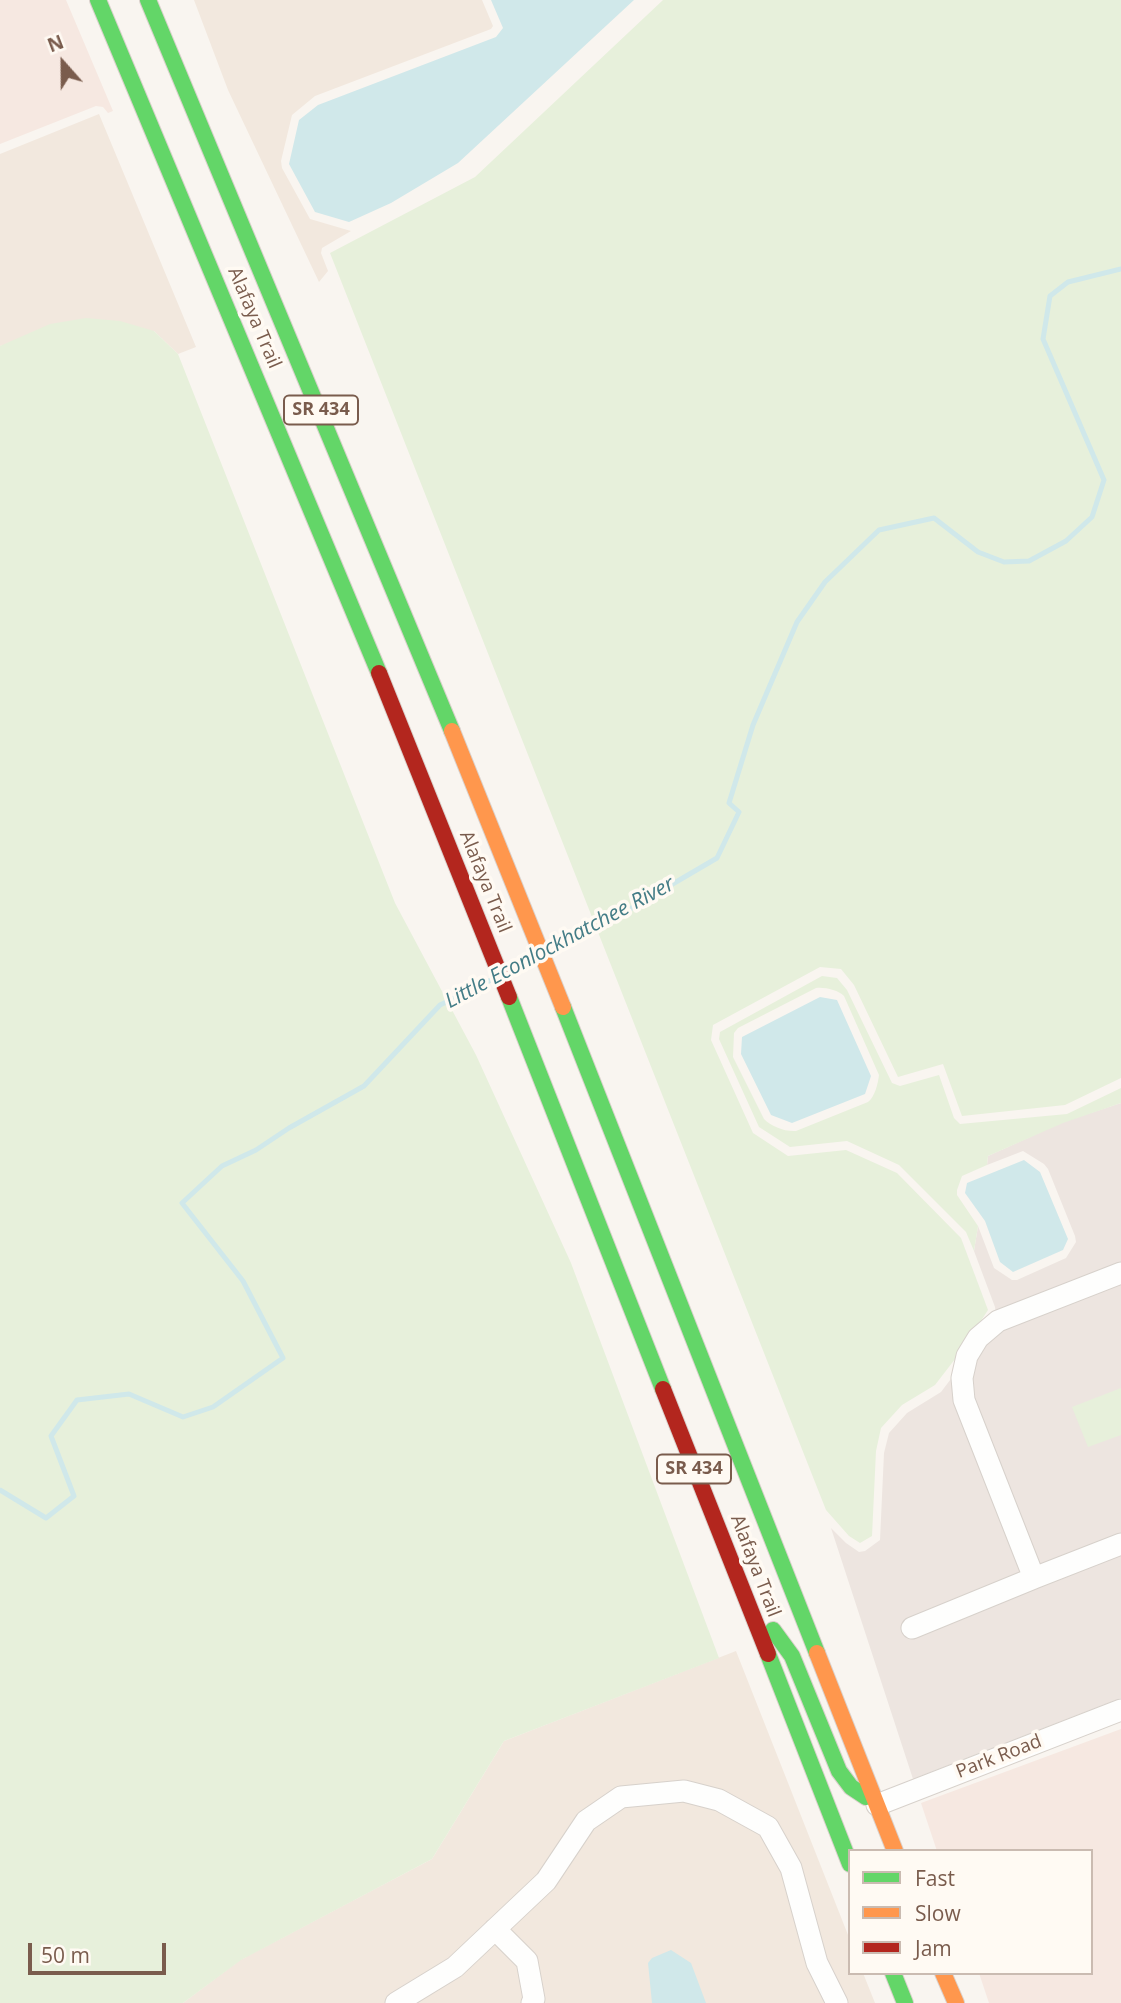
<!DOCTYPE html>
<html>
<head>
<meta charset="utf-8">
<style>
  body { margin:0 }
  #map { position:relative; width:1121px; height:2003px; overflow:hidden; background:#f9f5f0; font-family:"Open Sans",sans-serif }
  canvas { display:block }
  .legend { position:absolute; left:848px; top:1849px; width:245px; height:126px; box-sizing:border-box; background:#fffaf3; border:2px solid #cabbb1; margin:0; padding:9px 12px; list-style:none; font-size:21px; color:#7a5c4d }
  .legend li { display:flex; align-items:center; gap:14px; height:35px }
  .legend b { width:35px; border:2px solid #cabbb1 }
  .north { position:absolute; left:28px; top:28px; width:70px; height:70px; -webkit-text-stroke:5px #fffaf3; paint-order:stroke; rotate:339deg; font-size:19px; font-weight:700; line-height:28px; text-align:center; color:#7a5c4d }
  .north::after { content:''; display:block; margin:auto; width:24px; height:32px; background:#7a5c4d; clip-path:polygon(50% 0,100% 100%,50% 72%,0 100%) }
  .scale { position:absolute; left:28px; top:1943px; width:138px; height:32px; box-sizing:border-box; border:4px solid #7a5c4d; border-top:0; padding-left:9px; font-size:21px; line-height:24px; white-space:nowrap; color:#7a5c4d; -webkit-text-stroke:5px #fffaf3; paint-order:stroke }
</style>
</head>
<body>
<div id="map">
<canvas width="1121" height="2003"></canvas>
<ul class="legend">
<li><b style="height:9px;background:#63d668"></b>Fast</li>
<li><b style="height:9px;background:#ff974d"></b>Slow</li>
<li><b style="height:9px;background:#b3261e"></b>Jam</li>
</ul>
<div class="north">N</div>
<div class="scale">50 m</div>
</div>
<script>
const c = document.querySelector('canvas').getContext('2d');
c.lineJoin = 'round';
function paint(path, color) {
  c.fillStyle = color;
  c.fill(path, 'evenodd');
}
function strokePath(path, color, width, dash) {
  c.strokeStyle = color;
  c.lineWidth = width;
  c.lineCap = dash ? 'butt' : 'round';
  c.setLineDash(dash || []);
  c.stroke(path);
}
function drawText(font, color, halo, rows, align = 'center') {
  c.font = font + ' "Open Sans",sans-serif';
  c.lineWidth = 7;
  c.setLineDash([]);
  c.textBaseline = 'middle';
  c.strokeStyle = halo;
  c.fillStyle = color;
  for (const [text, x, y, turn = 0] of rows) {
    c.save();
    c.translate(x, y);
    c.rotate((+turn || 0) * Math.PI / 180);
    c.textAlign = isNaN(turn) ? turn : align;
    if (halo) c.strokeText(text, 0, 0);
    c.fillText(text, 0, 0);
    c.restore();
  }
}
paint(new Path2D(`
  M 194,0 L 482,0 L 493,26 L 491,29 L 315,96 L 292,115 L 281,161 L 282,168 L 310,219 L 351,231 L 322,248 L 321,253 L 328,271 L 319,282 L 228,90 Z
  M 99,114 L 196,347 L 178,354 L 154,331 L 0,346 L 0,154 Z
  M 736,1651 L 850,1940 L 850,1973 L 863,1973 L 875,2003 L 183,2003 L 240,1960 L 432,1859 L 504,1741 Z`), '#f2e8de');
paint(new Path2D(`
  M 0,0 L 66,0 L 113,111 L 108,113 L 103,107 L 96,106 L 0,144 Z
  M 1121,1729 L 1121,2003 L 989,2003 L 979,1973 L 1091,1973 L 1091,1851 L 937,1851 L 921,1803 Z`), '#f6e8e1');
paint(new Path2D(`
  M 1121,1103 L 1121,1698 L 913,1779 L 831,1528 L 846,1543 L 859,1552 L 865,1551 L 880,1540 L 884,1453 L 889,1433 L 907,1413 L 941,1392 L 969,1355 L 996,1314 L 995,1307 L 974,1251 L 978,1226 L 994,1268 L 1012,1280 L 1017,1280 L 1066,1258 L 1076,1242 L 1075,1236 L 1048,1169 L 1044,1164 L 1023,1151 L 987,1165 L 988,1156 L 1063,1122 Z`), '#ede5e0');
paint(new Path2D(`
  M 663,0 L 1121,0 L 1121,1078 L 1065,1105 L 962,1116 L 943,1064 L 898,1077 L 854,985 L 841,969 L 820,967 L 713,1025 L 711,1040 L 753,1133 L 788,1156 L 846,1150 L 897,1173 L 961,1238 L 988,1310 L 962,1350 L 935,1385 L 902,1405 L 881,1428 L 876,1451 L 872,1536 L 860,1543 L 849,1536 L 826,1510 L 330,253 L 475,177 Z
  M 86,318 L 120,321 L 154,331 L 178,354 L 395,903 L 476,1055 L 571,1263 L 719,1658 L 504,1741 L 432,1859 L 241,1960 L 183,2003 L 0,2003 L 0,346 L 50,324 Z
  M 822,976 L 837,978 L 847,990 L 892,1083 L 900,1086 L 939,1075 L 954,1118 L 960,1124 L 1067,1114 L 1121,1088 L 1121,1103 L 1063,1123 L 988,1156 L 987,1165 L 962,1176 L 957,1190 L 957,1195 L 978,1226 L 974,1251 L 966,1232 L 899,1165 L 847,1141 L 790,1147 L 759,1127 L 719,1039 L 720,1032 ZM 816,988 C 825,987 838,990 844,996 L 879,1075 C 878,1083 875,1097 868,1102 L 796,1131 C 785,1132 771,1126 764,1119 L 733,1057 L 734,1033 L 738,1028 Z
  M 1121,1388 L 1121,1435 L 1088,1447 L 1072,1407 Z`), '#e7f0db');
paint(new Path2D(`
  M 491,0 L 634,0 L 458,163 L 391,203 L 349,222 L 315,212 L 289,164 L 299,120 L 318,105 L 496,37 L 503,28 Z
  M 820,997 L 837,1000 L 871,1076 L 865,1094 L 792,1123 L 771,1115 L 741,1054 L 742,1037 Z
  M 1024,1160 L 1040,1172 L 1068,1239 L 1063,1250 L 1013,1272 L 1000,1262 L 985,1221 L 965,1193 L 967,1183 Z
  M 671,1950 L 691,1963 L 706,2003 L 652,2003 L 648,1963 L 652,1958 Z`), '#d0e8ea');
strokePath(new Path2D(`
  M 553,950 L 594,930 L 717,858 L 739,812 L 729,803 L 753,725 L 797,622 L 825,582 L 879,530 L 934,518 L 978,552 L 1004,562 L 1029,561 L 1066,541 L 1092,517 L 1104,480 L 1043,339 L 1050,296 L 1068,282 L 1121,269
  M 509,971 L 532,960
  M 0,1490 L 46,1518 L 74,1496 L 51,1436 L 77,1400 L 129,1394 L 183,1417 L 213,1407 L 283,1358 L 243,1281 L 182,1203 L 222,1166 L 256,1150 L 289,1128 L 364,1086 L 440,1005 L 491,980`), '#d0e8ea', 5);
const street = new Path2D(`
  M 1121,1273 L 998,1321 L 978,1338 L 967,1356 L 962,1378 L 964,1400 L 1034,1578 L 1121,1544
  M 912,1628 L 1034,1578
  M 877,1805 L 1121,1710
  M 495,1929 L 527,1961 L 534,1999 L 532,2003
  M 396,2003 L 455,1967 L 546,1881 L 586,1821 L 621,1797 L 684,1791 L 719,1800 L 768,1827 L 791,1868 L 817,1963 L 837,2003`);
const fast = new Path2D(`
  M 98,0 L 379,673
  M 148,0 L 452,731
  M 509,997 L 663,1389
  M 563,1007 L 817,1653
  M 773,1630 L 792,1656 L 839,1771 L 851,1787 L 866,1797
  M 768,1654 L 850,1864
  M 893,1973 L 905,2003`);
const slow = new Path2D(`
  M 452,731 L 563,1007
  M 817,1653 L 895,1851
  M 943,1973 L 956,2003`);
const jam = new Path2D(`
  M 379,673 L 509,997
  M 663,1389 L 768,1654`);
strokePath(street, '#d7d1cb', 23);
strokePath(fast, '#dad1cc', 18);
strokePath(slow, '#dad1cc', 18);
strokePath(jam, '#dad1cc', 18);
strokePath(street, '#fefefd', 21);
strokePath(fast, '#63d668', 16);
strokePath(slow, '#ff974d', 16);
strokePath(jam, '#b3261e', 16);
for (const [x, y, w] of [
  [321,410,74],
  [694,1469,74]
]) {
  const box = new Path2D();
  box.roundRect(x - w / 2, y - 14.5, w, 29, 5);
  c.fillStyle = '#fffaf3';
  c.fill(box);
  strokePath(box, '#7a5c4d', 2);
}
drawText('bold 18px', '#7a5c4d', null, [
  ["SR 434",321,410],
  ["SR 434",694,1469]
]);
drawText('19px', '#7a5c4d', '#fffaf3', [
  ["Alafaya Trail",254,318,67],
  ["Alafaya Trail",485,882,68],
  ["Alafaya Trail",755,1566,69],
  ["Park Road",999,1757,-21]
]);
drawText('italic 21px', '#437c86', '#fffaf3', [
  ["Little Econlockhatchee River",560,943,-28]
]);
</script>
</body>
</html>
